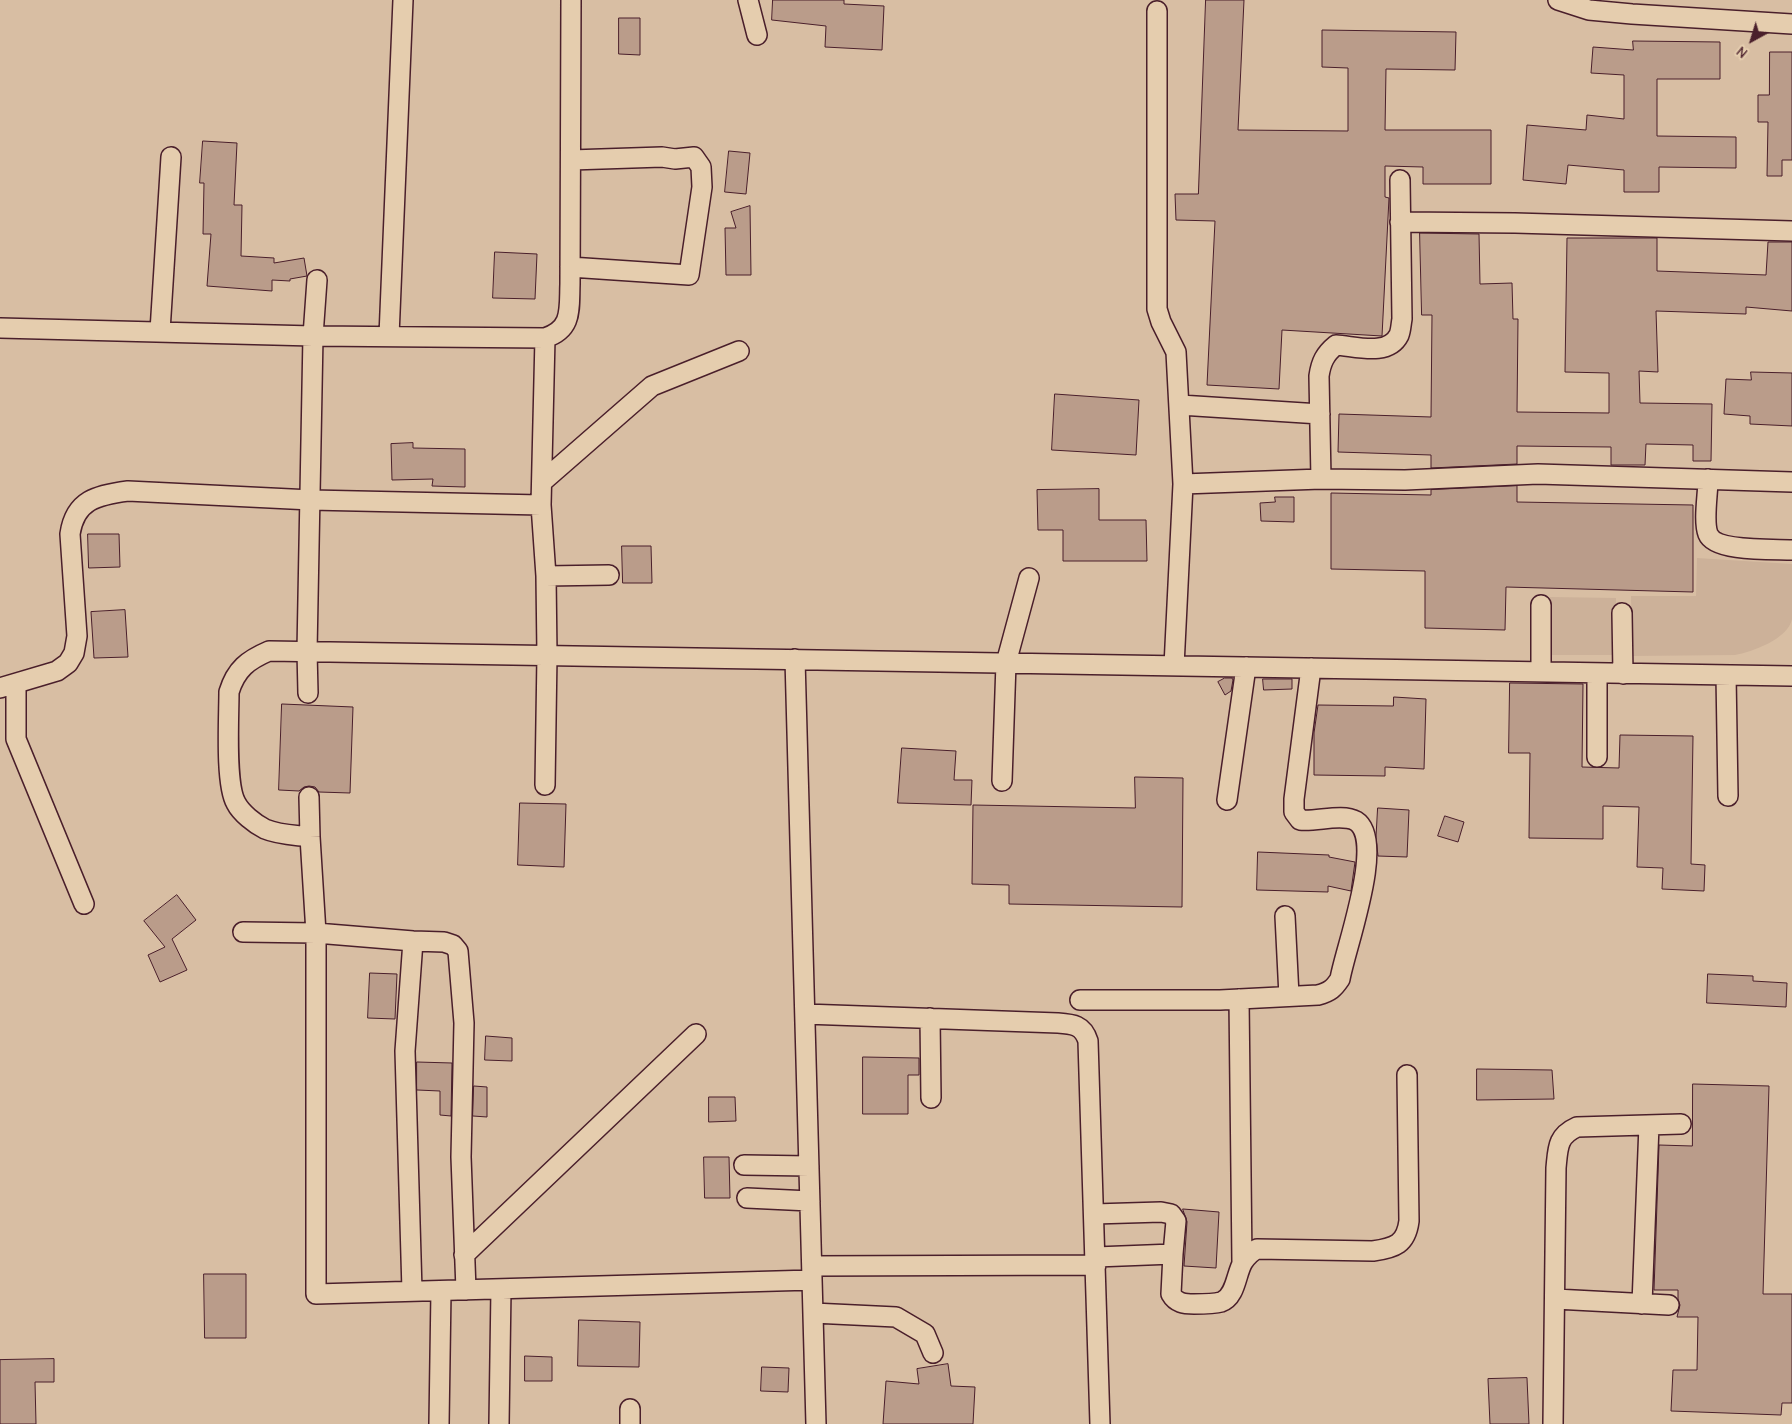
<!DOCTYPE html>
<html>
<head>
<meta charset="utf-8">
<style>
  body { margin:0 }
  #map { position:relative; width:1792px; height:1424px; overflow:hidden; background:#e5cdae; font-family:"Comic Neue",sans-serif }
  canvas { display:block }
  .north { position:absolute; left:1727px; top:15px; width:50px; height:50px; -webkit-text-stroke:4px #e5cdae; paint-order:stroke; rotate:219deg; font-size:14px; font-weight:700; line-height:20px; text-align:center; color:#4a1f2b }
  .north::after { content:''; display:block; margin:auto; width:18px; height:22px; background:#4a1f2b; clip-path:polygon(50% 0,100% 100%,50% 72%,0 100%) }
</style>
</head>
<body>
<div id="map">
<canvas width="1792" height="1424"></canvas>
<div class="north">N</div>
</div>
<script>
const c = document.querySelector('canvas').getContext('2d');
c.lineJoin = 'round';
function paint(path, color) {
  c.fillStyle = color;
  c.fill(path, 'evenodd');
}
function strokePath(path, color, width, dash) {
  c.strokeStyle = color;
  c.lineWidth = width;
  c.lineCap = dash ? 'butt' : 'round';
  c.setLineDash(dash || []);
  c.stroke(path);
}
paint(new Path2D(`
  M 0,0 L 1792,0 L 1792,1424 L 0,1424 Z`), '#d8bea3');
paint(new Path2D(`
  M 1697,558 L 1792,564 C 1792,580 1792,604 1792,619 C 1788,639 1752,652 1735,655 L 1632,656 L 1631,596 L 1696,596 Z
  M 1550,597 L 1616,598 L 1616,655 L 1549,655 Z`), '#ccb199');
const building = new Path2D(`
  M 773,0 L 844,0 L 844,4 L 884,6 L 882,50 L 825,47 L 826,26 L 772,20 Z
  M 1206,0 L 1244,0 L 1238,130 L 1348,131 L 1348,68 L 1322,67 L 1322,30 L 1456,32 L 1455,70 L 1386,69 L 1385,130 L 1491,130 L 1491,184 L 1423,184 L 1423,167 L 1385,166 L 1385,197 L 1389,198 L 1382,336 L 1282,330 L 1279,389 L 1207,385 L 1215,221 L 1176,220 L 1175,194 L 1198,194 Z
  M 619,18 L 640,18 L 640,55 L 619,54 Z
  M 1633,41 L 1720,42 L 1720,79 L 1657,79 L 1657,136 L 1736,137 L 1736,168 L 1659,167 L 1659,192 L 1624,192 L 1624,170 L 1568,165 L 1566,184 L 1523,180 L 1527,125 L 1586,130 L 1587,115 L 1624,119 L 1624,75 L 1591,73 L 1593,47 L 1633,50 Z
  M 1770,52 L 1792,52 L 1792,160 L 1782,160 L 1782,176 L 1767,176 L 1768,122 L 1758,122 L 1758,95 L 1769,95 Z
  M 203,141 L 237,143 L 234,205 L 242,205 L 241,256 L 274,258 L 274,263 L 304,258 L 307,276 L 290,279 L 290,281 L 272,280 L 272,291 L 207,286 L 211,234 L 203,234 L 204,183 L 200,183 Z
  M 729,151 L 750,153 L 746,194 L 725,192 Z
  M 750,206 L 751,275 L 726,275 L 725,228 L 736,228 L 731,212 Z
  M 1420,233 L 1479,234 L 1480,284 L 1512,283 L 1513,319 L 1518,319 L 1517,412 L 1609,413 L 1609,373 L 1565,372 L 1567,238 L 1657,238 L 1657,271 L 1766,275 L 1768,242 L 1792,242 L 1792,311 L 1746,307 L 1746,314 L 1656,311 L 1658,372 L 1639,371 L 1640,403 L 1712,404 L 1711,461 L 1693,461 L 1693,445 L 1646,444 L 1645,465 L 1611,465 L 1611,447 L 1517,446 L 1517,464 L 1431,468 L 1431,455 L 1338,452 L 1339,414 L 1431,417 L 1432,315 L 1422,315 Z
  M 495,252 L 537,254 L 535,299 L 493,298 Z
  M 1751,372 L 1792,373 L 1792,426 L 1750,424 L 1750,416 L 1724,414 L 1726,379 L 1751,380 Z
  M 1055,394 L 1139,400 L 1136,455 L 1052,450 Z
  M 413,443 L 413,448 L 465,449 L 465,487 L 432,486 L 433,479 L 392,480 L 391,444 Z
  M 1517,486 L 1517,502 L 1693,505 L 1693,592 L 1506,587 L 1505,630 L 1425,628 L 1425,571 L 1331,569 L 1331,493 L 1431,495 L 1431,490 Z
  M 1099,489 L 1099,520 L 1146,520 L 1147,561 L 1063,561 L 1063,530 L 1038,530 L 1037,490 Z
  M 1275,497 L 1294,497 L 1294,522 L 1261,521 L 1260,503 L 1275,502 Z
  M 88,534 L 119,534 L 120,567 L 89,568 Z
  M 622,546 L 651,546 L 652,583 L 623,583 Z
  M 125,610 L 128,657 L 94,658 L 91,612 Z
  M 1225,678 L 1232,678 L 1233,680 L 1231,691 L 1225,695 L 1218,682 Z
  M 1263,679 L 1292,679 L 1292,689 L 1264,690 Z
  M 1510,683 L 1583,684 L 1582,767 L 1619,768 L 1620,735 L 1693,736 L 1691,864 L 1705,865 L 1704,891 L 1662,889 L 1663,868 L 1637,867 L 1639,807 L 1603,806 L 1603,839 L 1529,838 L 1530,753 L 1509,753 Z
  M 1394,697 L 1426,699 L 1424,769 L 1385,767 L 1385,776 L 1314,775 L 1314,733 L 1318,705 L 1393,706 Z
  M 282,704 L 353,707 L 350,793 L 319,792 L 315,787 L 309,786 L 304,787 L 299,791 L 279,790 Z
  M 902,748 L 956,751 L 954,780 L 972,780 L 971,805 L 898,803 Z
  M 1135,777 L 1183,778 L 1182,907 L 1009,904 L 1009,885 L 972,884 L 973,805 L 1135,808 Z
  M 520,803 L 566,804 L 564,867 L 518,865 Z
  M 1378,808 L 1409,810 L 1407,857 L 1378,856 L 1376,838 Z
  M 1445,816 L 1464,822 L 1458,842 L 1438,836 Z
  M 1258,852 L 1329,855 L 1329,857 L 1355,862 L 1351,891 L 1328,886 L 1328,892 L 1257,890 Z
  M 177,895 L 196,920 L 172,939 L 187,970 L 160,982 L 148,955 L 165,947 L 144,921 Z
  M 370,973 L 397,974 L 395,1019 L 368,1018 Z
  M 1708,974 L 1753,976 L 1753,981 L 1787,983 L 1786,1007 L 1707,1003 Z
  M 486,1036 L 512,1038 L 512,1061 L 485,1060 Z
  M 863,1057 L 919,1058 L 919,1075 L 908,1075 L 908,1114 L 863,1114 Z
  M 417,1062 L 452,1063 L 451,1116 L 440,1115 L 440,1091 L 417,1090 Z
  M 1477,1069 L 1552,1070 L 1554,1099 L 1477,1100 Z
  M 1693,1084 L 1769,1086 L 1763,1294 L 1792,1294 L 1792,1403 L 1782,1403 L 1781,1415 L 1671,1411 L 1673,1370 L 1697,1370 L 1698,1317 L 1677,1317 L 1680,1305 L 1678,1299 L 1678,1290 L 1654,1290 L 1659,1145 L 1692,1146 Z
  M 474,1086 L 487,1087 L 487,1117 L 473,1116 Z
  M 709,1097 L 735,1097 L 736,1121 L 709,1122 Z
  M 704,1157 L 729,1157 L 730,1198 L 705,1198 Z
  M 1183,1209 L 1219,1212 L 1216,1268 L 1184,1266 L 1187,1222 Z
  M 204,1274 L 246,1274 L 246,1338 L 205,1338 Z
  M 579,1320 L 640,1322 L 639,1367 L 578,1366 Z
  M 525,1356 L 552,1357 L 552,1381 L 525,1381 Z
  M 54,1359 L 54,1382 L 35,1382 L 36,1424 L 0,1424 L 0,1360 Z
  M 948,1364 L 951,1386 L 975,1387 L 973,1424 L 883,1424 L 886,1381 L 919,1384 L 917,1369 Z
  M 762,1367 L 789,1368 L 788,1392 L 761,1391 Z
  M 1527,1378 L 1529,1424 L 1490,1424 L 1488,1379 Z`);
paint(building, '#ba9c8a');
strokePath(building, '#4a1f2b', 1);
const minor = new Path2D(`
  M 748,0 L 757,35
  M 1558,0 L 1589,10 L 1632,14 L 1792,24
  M 1157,11 L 1157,309 L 1161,322 L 1176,352 L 1183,484
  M 1400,222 L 1515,223 L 1792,231
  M 570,267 L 689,275 L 702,187 L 701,167 L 694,157 L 675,159 L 662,157 L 571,160
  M 0,328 L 313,336 L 545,338 C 573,329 569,309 570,284 L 571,0
  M 160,331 L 171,157
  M 389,336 L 403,0
  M 1180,405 L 1320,414
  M 1321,479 L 1319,376 C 1321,362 1325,354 1336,345 C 1355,346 1388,357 1399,335 C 1401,330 1401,324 1402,319 L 1400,180
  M 1708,479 C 1708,494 1703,521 1708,534 C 1715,552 1774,549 1792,550
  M 542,482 L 652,386 L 739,351
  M 546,576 L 609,575
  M 1622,613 L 1623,674
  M 795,659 L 816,1424
  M 1174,666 L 1183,484 L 1321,479 L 1405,480 L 1538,474 L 1792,482
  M 1541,672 L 1541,605
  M 1597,673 L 1597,757
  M 1726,675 L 1728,796
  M 16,684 L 16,739 L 84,904
  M 0,688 L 57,671 L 68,663 L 74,653 L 77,636 L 70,534 C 75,500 97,495 128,491 L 311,500 L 541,505
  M 308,693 L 307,651 L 313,336 L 317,280
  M 1002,781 L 1006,663 L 1029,578
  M 545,785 L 547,655 L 546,576 L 541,505 L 545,338
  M 309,797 L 310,837 L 316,933 L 316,1294 L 812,1280
  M 1227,800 L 1246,667
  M 310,837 C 295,835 279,835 265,829 C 255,824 241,813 236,803 C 225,784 229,717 229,692 C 236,669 248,660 269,651 L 1792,676
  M 1285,916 L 1289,996
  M 243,932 L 316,933 L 413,941 L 444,942 L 453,945 L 458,951 L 464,1023 L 461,1157 L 466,1290
  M 1239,999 L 1242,1263
  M 1080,1000 L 1220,1000 L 1318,995 C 1330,992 1334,988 1340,979 C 1345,949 1386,840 1356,821 C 1342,813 1317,822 1300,820 L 1294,812 L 1294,799 L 1311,668
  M 805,1014 L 1058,1023 C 1073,1024 1083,1025 1088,1041 L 1100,1424
  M 930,1018 L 931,1098
  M 744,1165 L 809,1166
  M 747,1198 L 810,1201
  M 1094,1214 L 1161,1212 L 1171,1214 L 1176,1221 L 1173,1254
  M 464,1255 L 696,1034
  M 1096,1257 L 1173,1254 L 1171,1294 C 1176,1303 1184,1304 1194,1304 C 1203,1304 1214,1304 1221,1302 C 1236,1297 1236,1273 1243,1262 C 1247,1256 1251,1252 1257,1249 L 1373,1251 C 1395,1248 1406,1244 1409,1221 L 1407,1075
  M 812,1266 L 1096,1265
  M 412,1291 L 405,1051 L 413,941
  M 1555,1299 L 1669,1305
  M 1642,1304 L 1649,1125
  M 813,1313 L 896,1317 L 925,1334 L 933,1353
  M 439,1424 L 441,1291
  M 499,1424 L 501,1289
  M 630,1424 L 630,1409
  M 1553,1424 L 1556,1168 C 1558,1148 1557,1136 1577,1127 L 1681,1124`);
strokePath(minor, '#4a1f2b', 22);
strokePath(minor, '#e5cdae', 19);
</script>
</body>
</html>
